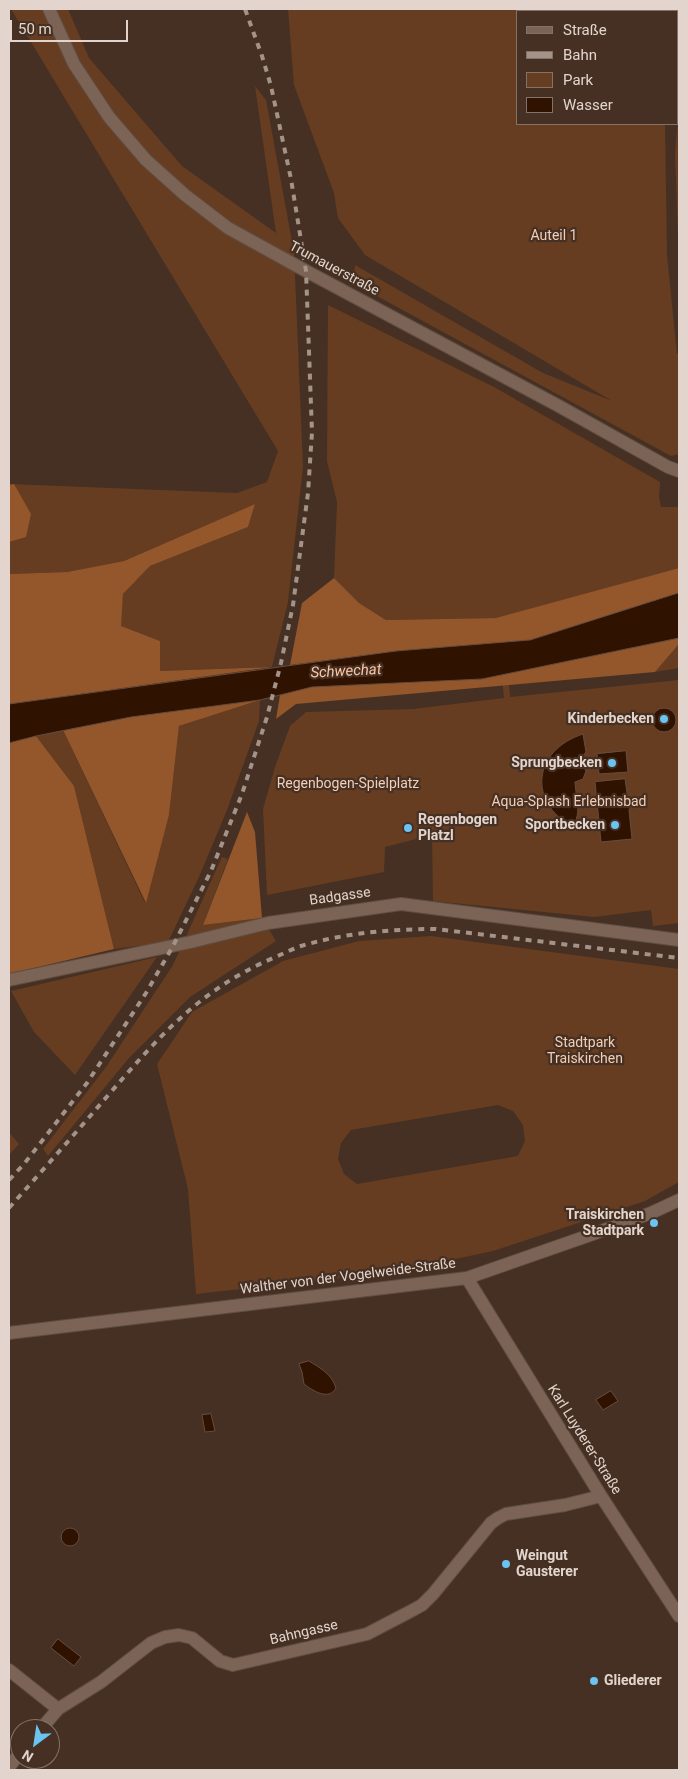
<!DOCTYPE html>
<html>
<head>
<meta charset="utf-8">
<style>
  body { margin:0 }
  #map { position:relative; width:688px; height:1779px; overflow:hidden; background:#453023; font-family:Roboto,sans-serif }
  canvas { display:block }
  .frame { position:absolute; inset:0; border:10px solid #e3d5cd; pointer-events:none }
  .legend { position:absolute; left:516px; top:10px; width:162px; height:115px; box-sizing:border-box; background:#453023; border:1px solid #847267; margin:0; padding:6px 9px; list-style:none; font-size:15px; color:#e3d5cd }
  .legend li { display:flex; align-items:center; gap:10px; height:25px }
  .legend b { width:25px; border:1px solid #847267 }
  .north { position:absolute; left:10px; top:1719px; width:50px; height:50px; box-sizing:border-box; background:#453023; border:1px solid #847267; border-radius:50%; rotate:211deg; font-size:14px; font-weight:700; line-height:20px; text-align:center; color:#e3d5cd }
  .north::after { content:''; display:block; margin:auto; width:18px; height:22px; background:#6ac3f1; clip-path:polygon(50% 0,100% 100%,50% 72%,0 100%) }
  .scale { position:absolute; left:10px; top:20px; width:118px; height:22px; box-sizing:border-box; border:2px solid #e3d5cd; border-top:0; padding-left:6px; font-size:15px; line-height:18px; white-space:nowrap; color:#e3d5cd; -webkit-text-stroke:4px #453023; paint-order:stroke }
</style>
</head>
<body>
<div id="map">
<canvas width="688" height="1779"></canvas>
<div class="frame"></div>
<ul class="legend">
<li><b style="height:6px;background:#7b6355"></b>Straße</li>
<li><b style="height:6px;background:#a39389"></b>Bahn</li>
<li><b style="height:14px;background:#663d21"></b>Park</li>
<li><b style="height:14px;background:#301200"></b>Wasser</li>
</ul>
<div class="north">N</div>
<div class="scale">50 m</div>
</div>
<script>
const c = document.querySelector('canvas').getContext('2d');
c.lineJoin = 'round';
function paint(path, color) {
  c.fillStyle = color;
  c.fill(path, 'evenodd');
}
function strokePath(path, color, width, dash) {
  c.strokeStyle = color;
  c.lineWidth = width;
  c.lineCap = dash ? 'butt' : 'round';
  c.setLineDash(dash || []);
  c.stroke(path);
}
function drawText(font, color, halo, rows, align = 'center') {
  c.font = font + ' Roboto,sans-serif';
  c.lineWidth = 4.5;
  c.setLineDash([]);
  c.textBaseline = 'middle';
  c.strokeStyle = halo;
  c.fillStyle = color;
  for (const [text, x, y, turn = 0] of rows) {
    c.save();
    c.translate(x, y);
    c.rotate((+turn || 0) * Math.PI / 180);
    c.textAlign = isNaN(turn) ? turn : align;
    if (halo) c.strokeText(text, 0, 0);
    c.fillText(text, 0, 0);
    c.restore();
  }
}
paint(new Path2D(`
  M 11,9 L 68,9 L 89,58 L 182,166 L 276,233 L 255,86 L 266,100 L 294,252 L 303,467 L 288,602 L 272,667 L 160,671 L 160,641 L 120,626 L 123,594 L 150,566 L 248,527 L 255,504 L 124,561 L 67,572 L 9,574 L 9,484 L 237,493 L 267,482 L 278,451 Z
  M 288,9 L 664,9 L 664,11 L 517,11 L 517,124 L 665,124 L 667,255 L 677,354 L 679,353 L 679,454 L 671,456 L 353,283 L 355,265 L 543,373 L 612,401 L 365,255 L 338,218 L 334,193 L 294,85 Z
  M 679,107 L 679,265 L 675,153 Z
  M 328,305 L 494,387 L 660,482 L 659,496 L 661,507 L 679,507 L 679,568 L 504,617 L 510,697 L 679,680 L 679,923 L 653,926 L 651,910 L 594,917 L 433,901 L 432,835 L 385,847 L 384,872 L 267,895 L 263,809 L 275,767 L 290,726 L 306,712 L 413,709 L 504,698 L 496,618 L 386,620 L 359,603 L 334,578 L 337,502 L 327,461 Z
  M 679,644 L 679,668 L 655,672 L 678,645 Z
  M 260,700 L 259,721 L 227,810 L 199,877 L 168,942 L 114,949 L 74,786 L 36,736 L 63,730 L 145,903 L 169,815 L 179,726 Z
  M 222,857 L 228,859 L 203,925 L 262,918 L 276,941 L 190,997 L 129,1058 L 48,1156 L 43,1149 L 106,1067 L 173,965 Z
  M 431,936 L 679,969 L 679,1182 L 645,1201 L 493,1251 L 394,1272 L 196,1294 L 188,1189 L 157,1064 L 192,1012 L 283,961 L 359,941 ZM 498,1105 L 513,1111 L 523,1125 L 525,1141 L 518,1156 L 357,1184 L 344,1174 L 338,1159 L 341,1143 L 351,1130 Z
  M 157,957 L 75,1075 L 34,1032 L 11,991 Z
  M 9,1132 L 19,1144 L 9,1155 Z`), '#663d21');
paint(new Path2D(`
  M 14,484 L 31,514 L 26,537 L 9,542 L 9,485 Z
  M 255,504 L 248,527 L 150,566 L 123,594 L 121,626 L 160,641 L 160,671 L 272,667 L 9,704 L 9,574 L 67,572 L 124,561 Z
  M 679,568 L 679,593 L 530,640 L 396,651 L 290,665 L 302,603 L 334,578 L 359,603 L 386,620 L 496,618 Z
  M 679,638 L 679,644 L 655,672 L 296,704 L 276,719 L 280,695 L 310,687 L 482,679 Z
  M 260,700 L 179,726 L 169,815 L 146,903 L 63,730 L 131,717 Z
  M 36,736 L 74,786 L 114,949 L 9,974 L 9,743 Z
  M 247,812 L 255,832 L 262,918 L 203,925 Z`), '#94562b');
const water = new Path2D(`
  M 679,593 L 679,638 L 482,679 L 312,687 L 260,700 L 131,717 L 36,736 L 9,743 L 9,704 L 396,651 L 530,640 Z
  M652 720a12 12 0 1 1 24 0a12 12 0 1 1-24 0Z
  M 583,734 L 586,752 L 579,761 L 583,763 L 586,771 L 583,779 L 575,782 C 576,800 582,810 573,827 C 527,802 533,750 583,734 Z
  M 626,751 L 628,772 L 599,774 L 597,754 Z
  M 625,779 L 628,799 L 634,801 L 629,810 L 632,839 L 601,842 L 595,782 Z
  M 309,1361 C 320,1368 332,1374 336,1388 C 329,1401 313,1391 304,1384 L 302,1372 L 299,1364 Z
  M 611,1391 L 618,1401 L 603,1410 L 596,1400 Z
  M 211,1414 L 215,1431 L 205,1432 L 202,1415 Z
  M61 1537a9 9 0 1 1 18 0a9 9 0 1 1-18 0Z
  M 58,1639 L 81,1657 L 74,1666 L 51,1648 Z`);
paint(water, '#301200');
strokePath(water, '#664c3e', 1);
const minor = new Path2D(`
  M 9,980 L 191,942 L 268,923 L 401,904 L 679,940
  M 467,1278 L 601,1496 L 679,1616
  M 9,1333 L 467,1278 L 593,1234 L 651,1213 L 679,1200
  M 9,1670 L 58,1709 L 101,1682 L 151,1643 L 165,1637 L 179,1635 L 192,1638 L 220,1661 L 233,1665 L 367,1634 L 413,1610 L 422,1605 L 433,1594 L 491,1523 L 498,1518 L 506,1514 L 565,1505 L 601,1496
  M 41,1729 L 58,1709
  M 9,1767 L 20,1753`);
const secondary = new Path2D(`
  M 49,9 L 74,64 L 109,117 L 146,160 L 185,195 L 228,228 L 306,271 L 557,405 L 668,467 L 679,471`);
strokePath(minor, '#5f4d41', 14);
strokePath(secondary, '#5f4d41', 14);
strokePath(minor, '#7b6355', 12);
strokePath(secondary, '#7b6355', 12);
strokePath(new Path2D(`
  M 9,1180 L 24,1164 L 87,1083 L 146,993 L 173,946 L 211,871 L 242,794 L 267,717 L 281,663 L 293,605 L 308,493 L 312,432 L 306,271 L 291,179 L 271,86 L 262,56 L 245,9
  M 9,1208 C 41,1172 73,1136 104,1100 C 157,1039 197,991 273,958 C 283,954 292,949 301,946 C 344,933 391,929 436,929 L 679,958`), '#a39389', 4, [6, 6]);
for (const [x, y, r, color] of [
  [664,719,5,"#6ac3f1"],
  [612,763,5,"#6ac3f1"],
  [615,825,5,"#6ac3f1"],
  [408,828,5,"#6ac3f1"],
  [654,1223,5,"#6ac3f1"],
  [506,1564,5,"#6ac3f1"],
  [594,1681,5,"#6ac3f1"]
]) {
  const dot = new Path2D();
  dot.arc(x, y, r, 0, 2 * Math.PI);
  c.fillStyle = color;
  c.fill(dot);
  strokePath(dot, '#453023', 2);
}
drawText('14px', '#f3ceb7', '#453023', [
  ["Auteil 1",554,236],
  ["Regenbogen-Spielplatz",348,784],
  ["Aqua-Splash Erlebnisbad",569,802],
  ["Stadtpark",585,1043],
  ["Traiskirchen",585,1059]
]);
drawText('14px', '#e3d5cd', '#453023', [
  ["Trumauerstraße",334,269,28],
  ["Badgasse",340,897,-8],
  ["Walther von der Vogelweide-Straße",348,1277,-7],
  ["Karl Luyderer-Straße",584,1440,58],
  ["Bahngasse",304,1633,-13]
]);
drawText('bold 14px', '#e3d5cd', '#453023', [
  ["Kinderbecken",654,719],
  ["Sprungbecken",602,763],
  ["Regenbogen",418,820,"left"],
  ["Platzl",418,836,"left"],
  ["Sportbecken",605,825],
  ["Traiskirchen",644,1215],
  ["Stadtpark",644,1231],
  ["Weingut",516,1556,"left"],
  ["Gausterer",516,1572,"left"],
  ["Gliederer",604,1681,"left"]
], 'right');
drawText('italic 15px', '#fec7a5', '#453023', [
  ["Schwechat",346,672,-3]
]);
</script>
</body>
</html>
